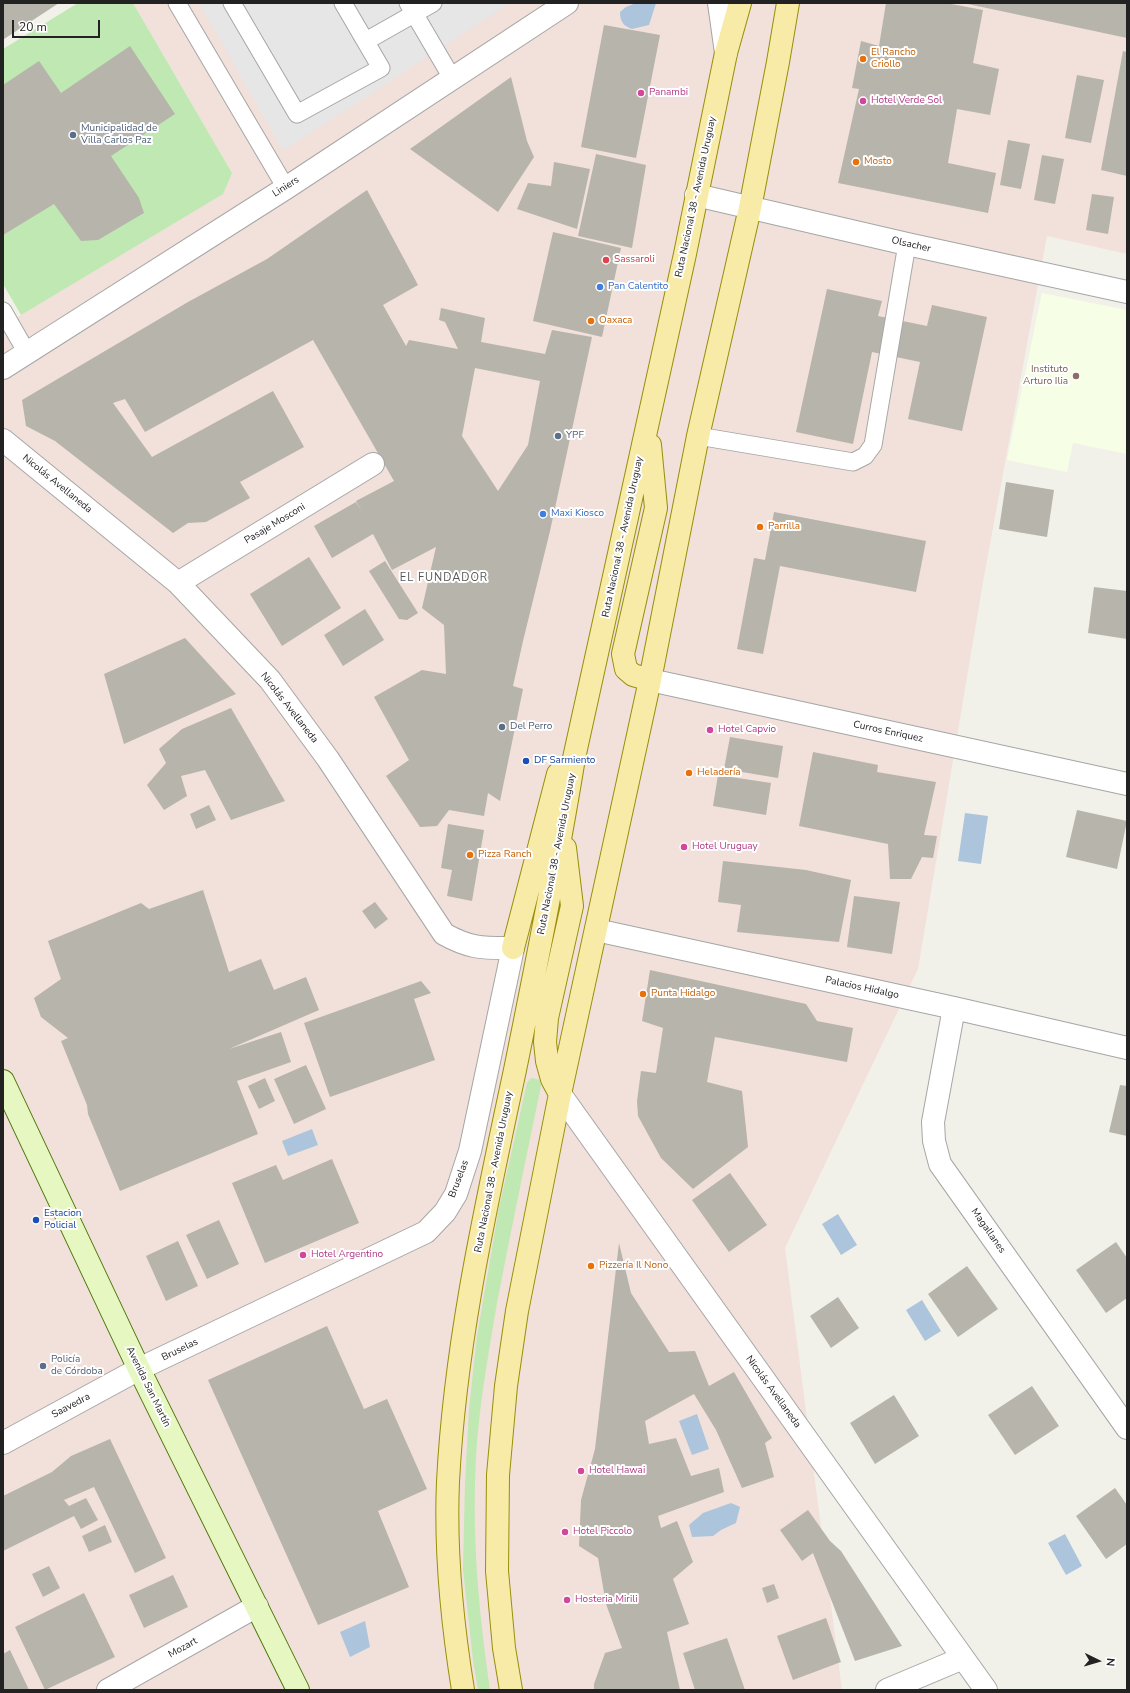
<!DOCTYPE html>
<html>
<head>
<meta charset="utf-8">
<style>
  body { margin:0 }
  #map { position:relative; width:1130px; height:1693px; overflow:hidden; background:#f2f1e9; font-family:"Nunito Sans",sans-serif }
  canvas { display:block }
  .frame { position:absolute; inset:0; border:4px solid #222; pointer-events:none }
  .north { position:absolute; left:1078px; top:1641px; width:40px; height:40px; -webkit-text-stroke:3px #fff; paint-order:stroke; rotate:95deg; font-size:11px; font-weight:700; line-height:16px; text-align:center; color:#222 }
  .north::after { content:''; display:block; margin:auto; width:14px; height:18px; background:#222; clip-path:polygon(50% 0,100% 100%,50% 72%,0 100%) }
  .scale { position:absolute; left:12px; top:20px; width:88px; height:18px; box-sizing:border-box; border:2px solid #222; border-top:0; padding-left:5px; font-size:12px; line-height:14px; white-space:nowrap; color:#222; -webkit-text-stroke:3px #fff; paint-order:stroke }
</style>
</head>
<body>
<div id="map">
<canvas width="1130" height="1693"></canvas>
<div class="frame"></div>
<div class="north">N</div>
<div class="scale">20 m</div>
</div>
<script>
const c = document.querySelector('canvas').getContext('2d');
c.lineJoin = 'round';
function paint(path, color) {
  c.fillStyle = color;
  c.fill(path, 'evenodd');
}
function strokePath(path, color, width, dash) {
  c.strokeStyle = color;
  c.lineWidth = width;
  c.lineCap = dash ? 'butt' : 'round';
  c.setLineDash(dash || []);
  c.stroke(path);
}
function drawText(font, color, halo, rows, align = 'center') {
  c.font = font + ' "Nunito Sans",sans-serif';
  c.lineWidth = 4;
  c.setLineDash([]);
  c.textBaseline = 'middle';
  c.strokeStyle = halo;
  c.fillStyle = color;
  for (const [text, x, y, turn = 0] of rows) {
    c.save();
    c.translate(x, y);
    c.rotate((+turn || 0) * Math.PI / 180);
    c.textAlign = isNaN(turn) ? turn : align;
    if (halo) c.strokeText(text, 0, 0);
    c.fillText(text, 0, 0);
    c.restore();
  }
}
paint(new Path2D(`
  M 133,3 L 1127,3 L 1127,254 L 1047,236 L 983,582 L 918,969 L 785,1248 L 842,1690 L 3,1690 L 3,324 L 21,315 L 232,173 Z`), '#f1e1da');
paint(new Path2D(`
  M 1042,293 L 1127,310 L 1127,454 L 1073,443 L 1067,472 L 1007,460 Z`), '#f7fee6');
paint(new Path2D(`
  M 78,3 L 133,3 L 232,173 L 223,194 L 21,315 L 3,284 L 3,49 Z
  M 531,1078 L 540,1080 L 541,1086 C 526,1158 511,1230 497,1303 C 487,1362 476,1422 475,1482 C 473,1552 480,1621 490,1690 L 478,1690 L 473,1660 L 463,1569 L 465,1483 L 469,1409 L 477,1336 L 499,1208 L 527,1083 Z`), '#bfe8b3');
paint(new Path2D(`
  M 199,3 L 510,3 L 283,151 Z`), '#e6e6e6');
paint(new Path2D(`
  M 636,3 L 656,3 L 649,25 L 632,29 C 623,26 620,21 620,12 L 626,7 Z
  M 965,813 L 988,816 L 981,864 L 958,861 Z
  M 312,1129 L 318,1145 L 288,1156 L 282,1141 Z
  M 838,1214 L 857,1245 L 841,1255 L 822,1224 Z
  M 922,1300 L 941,1331 L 925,1341 L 906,1310 Z
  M 697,1414 L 709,1449 L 692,1455 L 679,1421 Z
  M 731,1503 L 740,1507 L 736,1523 L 721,1530 L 713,1536 L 692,1537 L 689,1525 L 703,1513 Z
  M 1065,1534 L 1082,1566 L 1066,1575 L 1048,1543 Z
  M 365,1621 L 370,1647 L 350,1657 L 340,1632 Z`), '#acc5dc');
paint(new Path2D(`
  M 3,3 L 59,3 L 4,39 Z
  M 886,3 L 946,3 L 983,10 L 973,63 L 999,69 L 990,115 L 957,109 L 948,163 L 996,173 L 988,213 L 838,183 L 859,89 L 852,88 L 861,41 L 879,46 Z
  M 968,3 L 1127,3 L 1127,38 L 968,4 Z
  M 604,25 L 660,35 L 636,158 L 581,147 Z
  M 130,46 L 175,114 L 111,156 L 139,198 L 144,213 L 98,240 L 81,241 L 54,204 L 3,235 L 3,85 L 39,61 L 61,93 Z
  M 1123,51 L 1127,52 L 1127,176 L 1101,170 Z
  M 1077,75 L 1104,80 L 1091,143 L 1065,138 Z
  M 511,77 L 527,141 L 534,157 L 498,212 L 410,149 Z
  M 1008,140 L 1030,144 L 1021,189 L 1000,185 Z
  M 596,154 L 646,165 L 632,248 L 578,236 Z
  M 1042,155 L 1064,159 L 1055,204 L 1034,200 Z
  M 554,162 L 590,169 L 577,229 L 517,209 L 528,183 L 551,186 Z
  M 367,190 L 418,285 L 383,305 L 406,346 L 409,340 L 458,349 L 445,322 L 439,320 L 441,308 L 485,318 L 481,342 L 545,354 L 552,330 L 592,337 L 550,531 L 523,641 L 513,686 L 523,689 L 500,801 L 488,793 L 484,816 L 449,810 L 437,826 L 420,827 L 386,776 L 409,760 L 374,697 L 422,670 L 446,674 L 444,625 L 422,608 L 436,547 L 392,570 L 373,534 L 332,558 L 314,526 L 356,502 L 362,512 L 356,501 L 394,481 L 313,340 L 145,432 L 125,399 L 113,403 L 152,457 L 273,391 L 304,447 L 240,482 L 250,498 L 206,522 L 188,523 L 173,533 L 55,441 L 26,426 L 22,400 L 188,302 L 267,259 ZM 475,368 L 540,381 L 528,445 L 498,491 L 462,436 Z
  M 1092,194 L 1114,197 L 1108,234 L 1086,230 Z
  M 553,232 L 621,248 L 602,337 L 533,321 Z
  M 827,289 L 882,301 L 878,316 L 927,326 L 932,305 L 987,317 L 962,431 L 908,419 L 920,362 L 872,352 L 853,444 L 796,432 Z
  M 1006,482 L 1054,490 L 1047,537 L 999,529 Z
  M 774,512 L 926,541 L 916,592 L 780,566 L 763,654 L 737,649 L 754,558 L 765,560 Z
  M 309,557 L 341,608 L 282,646 L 250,594 Z
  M 385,561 L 418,613 L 407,620 L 399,619 L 369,571 Z
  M 1094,587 L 1127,591 L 1127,639 L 1088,633 Z
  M 365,609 L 384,640 L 343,666 L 324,635 Z
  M 185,638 L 236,694 L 124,744 L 104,674 Z
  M 231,708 L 285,801 L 231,820 L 205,770 L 181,776 L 187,796 L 164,810 L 147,785 L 166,763 L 159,749 L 182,729 Z
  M 730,737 L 783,746 L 778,778 L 724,769 Z
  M 813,752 L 878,765 L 877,772 L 936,782 L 924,835 L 937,836 L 933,858 L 922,857 L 911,879 L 890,879 L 888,844 L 799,826 Z
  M 718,775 L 771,783 L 766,815 L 713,806 Z
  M 209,805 L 216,820 L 196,829 L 190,814 Z
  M 1077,810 L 1127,821 L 1117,869 L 1066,857 Z
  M 448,824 L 484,830 L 472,901 L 447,896 L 452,870 L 441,868 Z
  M 723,861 L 806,870 L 851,880 L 839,942 L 737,932 L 741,905 L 718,902 Z
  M 203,890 L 229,972 L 261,959 L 274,990 L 306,977 L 319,1010 L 229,1049 L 281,1032 L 291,1062 L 237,1081 L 258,1134 L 120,1191 L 88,1114 L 87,1105 L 61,1041 L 68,1038 L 41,1017 L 34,998 L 61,979 L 48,941 L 141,903 L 149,909 Z
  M 854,896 L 900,902 L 892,954 L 847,947 Z
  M 375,902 L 388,919 L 375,929 L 362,911 Z
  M 650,970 L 806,1004 L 817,1021 L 853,1028 L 847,1062 L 715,1037 L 707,1082 L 742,1091 L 748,1147 L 693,1189 L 661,1158 L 638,1116 L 637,1101 L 641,1071 L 656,1073 L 663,1028 L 642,1021 Z
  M 421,981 L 431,993 L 414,999 L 435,1060 L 330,1097 L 304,1023 Z
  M 306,1065 L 326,1109 L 294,1124 L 274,1079 Z
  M 265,1078 L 275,1101 L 259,1109 L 248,1086 Z
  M 1120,1085 L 1127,1086 L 1127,1136 L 1109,1132 Z
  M 332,1159 L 359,1223 L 265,1263 L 232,1183 L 276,1165 L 283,1180 Z
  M 730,1173 L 767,1225 L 729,1252 L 692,1200 Z
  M 219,1220 L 239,1264 L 207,1279 L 186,1235 Z
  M 178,1241 L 198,1286 L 166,1301 L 146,1256 Z
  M 1116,1242 L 1127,1258 L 1127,1298 L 1106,1313 L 1076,1270 Z
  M 619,1243 L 631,1293 L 669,1352 L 695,1351 L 709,1386 L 734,1372 L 772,1438 L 765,1443 L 774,1477 L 742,1488 L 716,1430 L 694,1394 L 645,1421 L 649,1444 L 676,1438 L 691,1476 L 719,1468 L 724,1492 L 658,1516 L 661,1528 L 677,1521 L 693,1562 L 673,1579 L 689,1624 L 667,1632 L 680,1690 L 594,1690 L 594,1684 L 605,1653 L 622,1648 L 606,1604 L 598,1558 L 579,1546 L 581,1500 L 595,1449 Z
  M 967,1266 L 998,1309 L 958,1337 L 928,1294 Z
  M 838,1297 L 859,1328 L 831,1348 L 810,1316 Z
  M 327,1326 L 364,1409 L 387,1399 L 427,1489 L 378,1511 L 409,1587 L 318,1625 L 208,1380 Z
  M 1032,1386 L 1059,1426 L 1015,1455 L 988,1415 Z
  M 894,1395 L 919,1436 L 875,1464 L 850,1423 Z
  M 110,1439 L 166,1558 L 135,1573 L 94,1487 L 64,1500 L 69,1506 L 86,1498 L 98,1520 L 81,1529 L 74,1516 L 3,1551 L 3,1496 L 52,1472 L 71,1456 Z
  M 1115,1488 L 1127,1505 L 1127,1544 L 1106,1559 L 1076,1516 Z
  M 808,1510 L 830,1541 L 841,1551 L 902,1646 L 855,1661 L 813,1553 L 802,1561 L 780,1530 Z
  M 105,1525 L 112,1542 L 89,1552 L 82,1536 Z
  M 49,1566 L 60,1588 L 43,1597 L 32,1574 Z
  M 173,1575 L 188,1607 L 144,1628 L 129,1595 Z
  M 774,1584 L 779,1598 L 767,1603 L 762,1588 Z
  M 84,1593 L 115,1657 L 45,1690 L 15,1627 Z
  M 826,1618 L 841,1662 L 793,1680 L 777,1636 Z
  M 727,1638 L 745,1690 L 695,1690 L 683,1653 Z
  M 10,1650 L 29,1690 L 3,1690 L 3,1654 Z`), '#b7b4ac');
const service = new Path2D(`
  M 177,3 L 286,188
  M 232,3 L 297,114 L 381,68 L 343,3
  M 408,3 L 452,78
  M 366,41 L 433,3
  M 3,311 L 27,353
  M 698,436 L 853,462 L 865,456 L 873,445 L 907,244`);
const minor = new Path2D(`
  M 696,195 L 907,244 L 1127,292
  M 3,440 L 178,583 L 270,680 L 328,759 L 444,934 C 471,949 483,948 513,948 L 470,1151 L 456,1194 L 445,1212 L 426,1232 L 139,1369 L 3,1443
  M 178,583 L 373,464
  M 650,680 L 1127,784
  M 596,930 L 954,1008 L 1127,1048
  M 954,1008 L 933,1122 L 934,1141 L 940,1164 L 1127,1428
  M 560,1094 L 986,1690
  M 108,1690 L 257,1606
  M 887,1690 L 963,1658`);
const tertiary = new Path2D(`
  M 719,3 L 726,53
  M 3,368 L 286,188 L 567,3`);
const secondary = new Path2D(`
  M 3,1081 L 139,1369 L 298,1690`);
const primary = new Path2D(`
  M 650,445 L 656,508 L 623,654 L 626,669 L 633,675 L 650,680
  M 513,948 L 558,774 L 562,770
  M 560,1094 L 552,1079 L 547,1061 L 545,1042 L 547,1018 L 572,906 L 565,848
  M 463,1690 C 452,1622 445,1551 448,1482 C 455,1343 486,1206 515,1070 C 536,967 557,863 574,758 L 685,254 L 726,53 L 740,3
  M 511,1690 L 504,1648 L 497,1571 L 498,1475 L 506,1386 L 517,1311 L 560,1094 L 650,680 L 698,436 L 750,208 L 778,62 L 788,3`);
strokePath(service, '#a6a6a6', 19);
strokePath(minor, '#a6a6a6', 24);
strokePath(tertiary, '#a6a6a6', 24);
strokePath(secondary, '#4e770b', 24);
strokePath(primary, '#988f08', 24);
strokePath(service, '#fff', 17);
strokePath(minor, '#fff', 22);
strokePath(tertiary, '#fff', 22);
strokePath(secondary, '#e6f7c2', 22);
strokePath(primary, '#f8eba8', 22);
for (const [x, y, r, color] of [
  [863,59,4,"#e8710a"],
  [641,93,4,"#d1479c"],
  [863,101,4,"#d1479c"],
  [73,135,4,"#5c6f8a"],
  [856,162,4,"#e8710a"],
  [606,260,4,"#e0444e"],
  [600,287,4,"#3f7fe0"],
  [591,321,4,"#e8710a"],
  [1076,376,4,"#8d6e63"],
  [558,436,4,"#5c6f8a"],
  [543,514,4,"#3f7fe0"],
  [760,527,4,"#e8710a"],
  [502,727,4,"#5c6f8a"],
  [710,730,4,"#d1479c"],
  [526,761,4,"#1a4fb4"],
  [689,773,4,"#e8710a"],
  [684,847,4,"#d1479c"],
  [470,855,4,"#e8710a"],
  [643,994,4,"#e8710a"],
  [36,1220,4,"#1a4fb4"],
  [303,1255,4,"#d1479c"],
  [591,1266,4,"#e8710a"],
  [43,1366,4,"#5c6f8a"],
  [581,1471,4,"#d1479c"],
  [565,1532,4,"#d1479c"],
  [567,1600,4,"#d1479c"]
]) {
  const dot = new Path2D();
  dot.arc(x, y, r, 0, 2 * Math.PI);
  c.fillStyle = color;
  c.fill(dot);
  strokePath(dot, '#fff', 1.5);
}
drawText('10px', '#c56008', '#fff', [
  ["El Rancho",871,53],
  ["Criollo",871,65],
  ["Mosto",864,162],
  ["Oaxaca",599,321],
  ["Parrilla",768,527],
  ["Heladería",697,773],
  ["Pizza Ranch",478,855],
  ["Punta Hidalgo",651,994],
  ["Pizzería Il Nono",599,1266]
], 'left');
drawText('10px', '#b23c85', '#fff', [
  ["Panambi",649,93],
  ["Hotel Verde Sol",871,101],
  ["Hotel Capvio",718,730],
  ["Hotel Uruguay",692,847],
  ["Hotel Argentino",311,1255],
  ["Hotel Hawai",589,1471],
  ["Hotel Piccolo",573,1532],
  ["Hosteria Mirili",575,1600]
], 'left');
drawText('10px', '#4e5e75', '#fff', [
  ["Municipalidad de",81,129],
  ["Villa Carlos Paz",81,141],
  ["YPF",566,436],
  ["Del Perro",510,727],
  ["Policía",51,1360],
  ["de Córdoba",51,1372]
], 'left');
drawText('10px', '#222', '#fff', [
  ["Liniers",286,187,-33],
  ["Ruta Nacional 38 - Avenida Uruguay",696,197,-78],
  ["Olsacher",911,245,13],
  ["Nicolás Avellaneda",57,484,39],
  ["Pasaje Mosconi",275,524,-31],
  ["Ruta Nacional 38 - Avenida Uruguay",623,537,-78],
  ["Nicolás Avellaneda",289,708,52],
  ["Curros Enriquez",888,732,12],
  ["Ruta Nacional 38 - Avenida Uruguay",557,854,-79],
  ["Palacios Hidalgo",862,988,12],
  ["Ruta Nacional 38 - Avenida Uruguay",494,1172,-79],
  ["Bruselas",459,1179,-69],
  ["Magallanes",988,1231,55],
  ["Bruselas",180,1350,-26],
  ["Avenida San Martín",148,1387,64],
  ["Nicolás Avellaneda",773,1392,54],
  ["Saavedra",71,1406,-28],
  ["Mozart",183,1648,-29]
]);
drawText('10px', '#be3a42', '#fff', [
  ["Sassaroli",614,260]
], 'left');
drawText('10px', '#366cbe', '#fff', [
  ["Pan Calentito",608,287],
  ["Maxi Kiosco",551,514]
], 'left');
drawText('10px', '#785e54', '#fff', [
  ["Instituto",1068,370],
  ["Arturo Ilia",1068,382]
], 'right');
drawText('10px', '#164399', '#fff', [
  ["DF Sarmiento",534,761],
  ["Estacion",44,1214],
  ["Policial",44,1226]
], 'left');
c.letterSpacing = '1px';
drawText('11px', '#555', '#fff', [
  ["EL FUNDADOR",444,578]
]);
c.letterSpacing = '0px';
</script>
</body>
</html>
